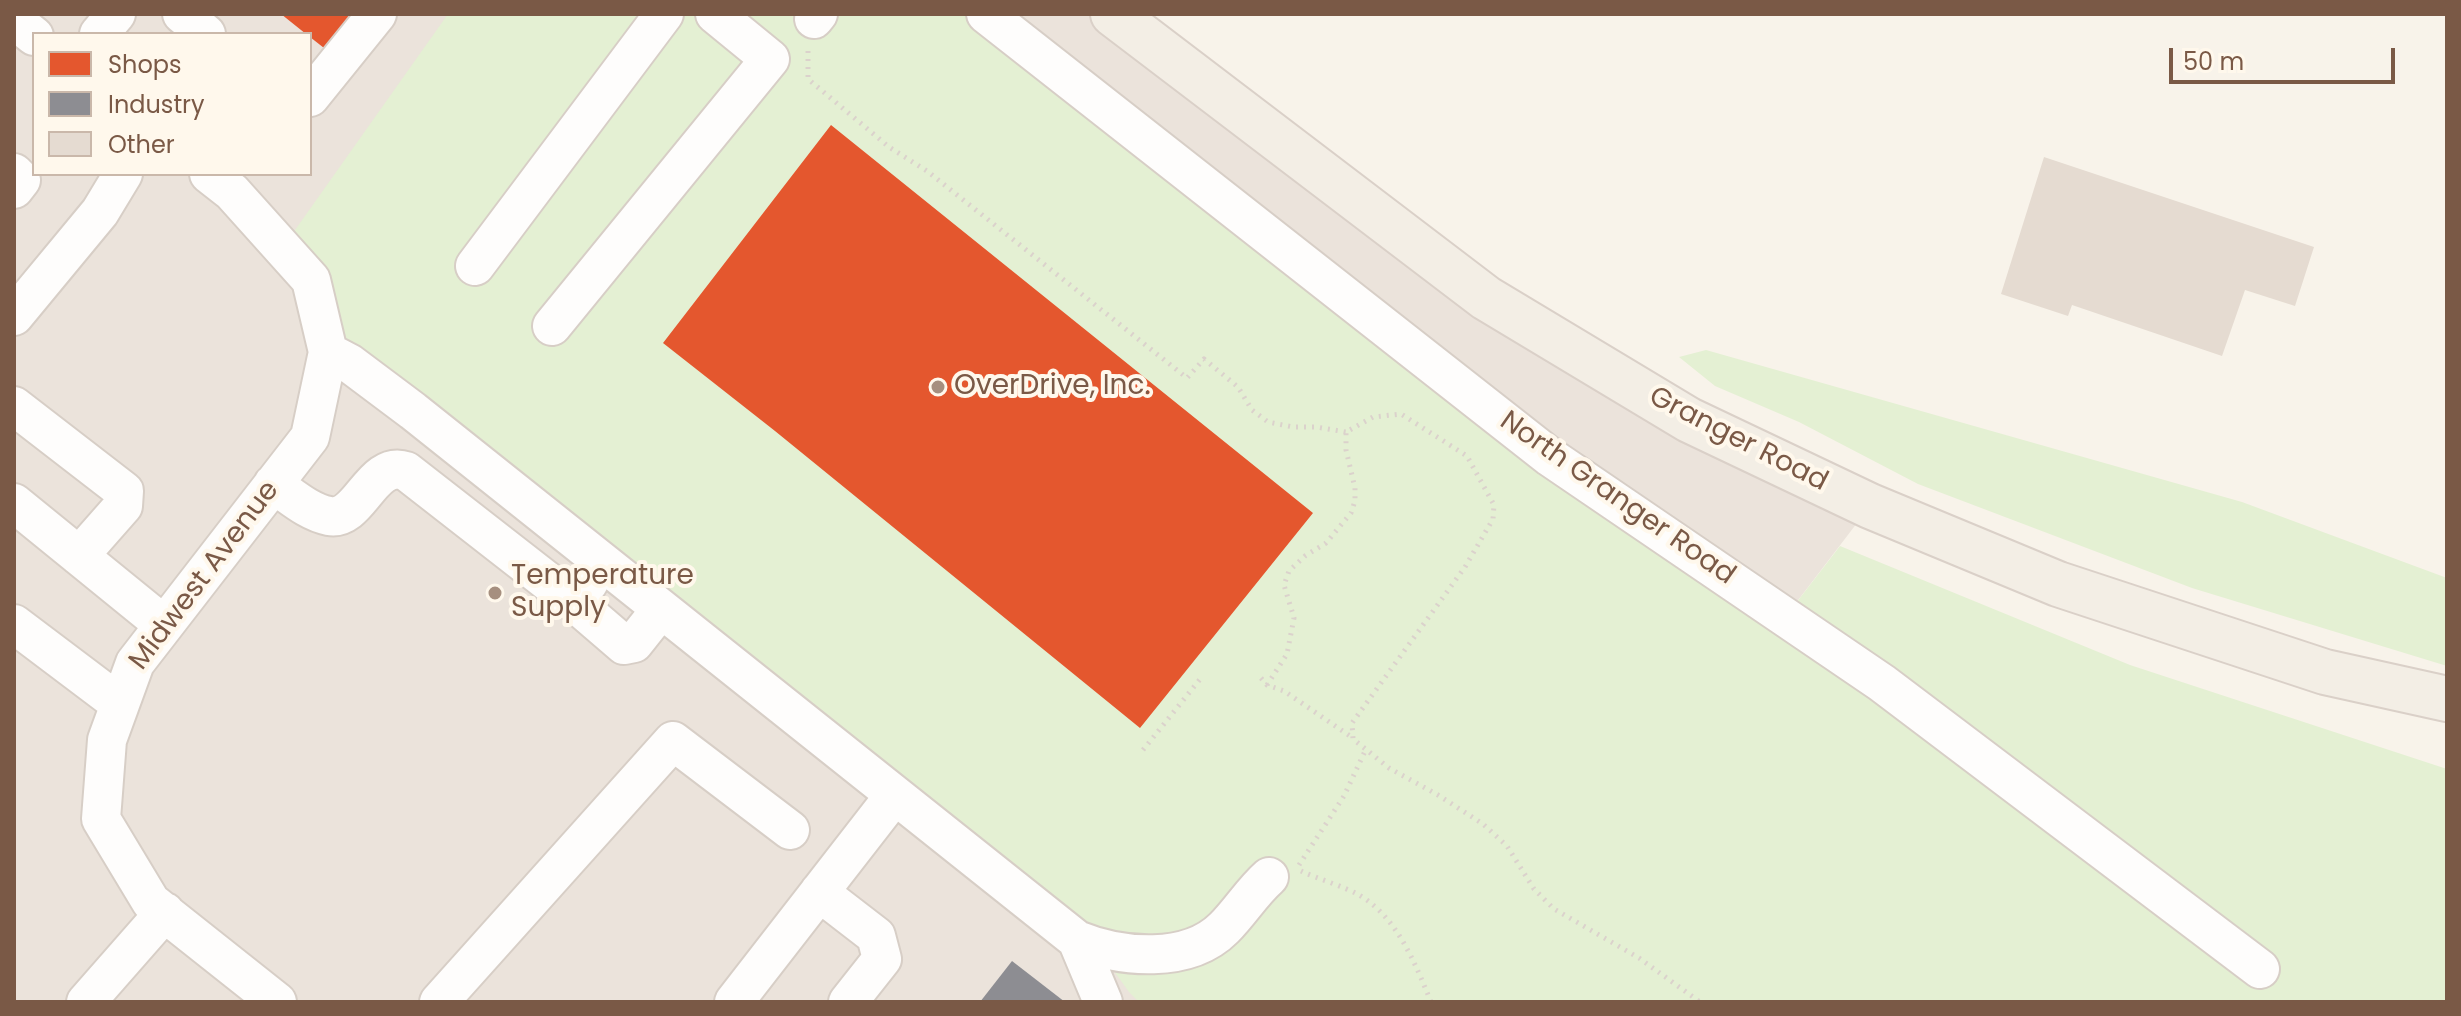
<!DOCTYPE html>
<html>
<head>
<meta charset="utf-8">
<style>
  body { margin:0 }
  #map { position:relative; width:2461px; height:1016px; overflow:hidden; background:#f8f3ea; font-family:Poppins,sans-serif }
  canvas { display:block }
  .frame { position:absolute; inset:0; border:16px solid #7a5946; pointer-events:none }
  .legend { position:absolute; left:32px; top:32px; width:280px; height:144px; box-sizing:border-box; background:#fff8ec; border:2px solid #cab8aa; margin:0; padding:10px 14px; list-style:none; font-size:24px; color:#7a5946 }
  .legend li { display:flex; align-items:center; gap:16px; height:40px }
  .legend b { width:40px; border:2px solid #cab8aa }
  .scale { position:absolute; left:2169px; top:48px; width:226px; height:36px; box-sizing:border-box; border:4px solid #7a5946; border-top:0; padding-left:10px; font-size:24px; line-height:28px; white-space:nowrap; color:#7a5946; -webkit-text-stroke:6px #fff8ec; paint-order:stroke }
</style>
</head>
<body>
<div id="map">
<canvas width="2461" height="1016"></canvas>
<div class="frame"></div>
<ul class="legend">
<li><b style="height:22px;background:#e4572e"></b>Shops</li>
<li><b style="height:22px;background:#8d8d92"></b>Industry</li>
<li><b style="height:22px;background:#e5dbd1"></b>Other</li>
</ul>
<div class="scale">50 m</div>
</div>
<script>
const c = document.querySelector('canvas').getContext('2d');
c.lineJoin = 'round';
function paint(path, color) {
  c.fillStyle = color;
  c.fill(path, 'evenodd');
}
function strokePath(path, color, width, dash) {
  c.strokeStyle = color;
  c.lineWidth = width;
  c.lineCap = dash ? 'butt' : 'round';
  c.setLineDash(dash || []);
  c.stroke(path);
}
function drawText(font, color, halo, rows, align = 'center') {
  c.font = font + ' Poppins,sans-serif';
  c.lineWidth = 8;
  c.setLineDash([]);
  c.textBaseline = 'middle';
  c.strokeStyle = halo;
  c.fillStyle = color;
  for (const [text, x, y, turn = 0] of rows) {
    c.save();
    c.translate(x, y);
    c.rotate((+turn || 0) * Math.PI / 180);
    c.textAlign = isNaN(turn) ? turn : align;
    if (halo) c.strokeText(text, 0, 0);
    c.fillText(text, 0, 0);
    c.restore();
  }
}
paint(new Path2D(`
  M 14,14 L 1113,14 L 1486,298 L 1870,506 L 1786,616 L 2248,1002 L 14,1002 ZM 34,34 L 310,34 L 310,174 L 34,174 Z`), '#ebe3db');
paint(new Path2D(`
  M 448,14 L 986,14 L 1786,616 L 1840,546 L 2130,665 L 2447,769 L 2447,1002 L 1139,1002 L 1129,992 L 1098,949 L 338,357 L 283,247 Z
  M 1706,350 L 2242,502 L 2447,578 L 2447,666 L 2192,588 L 1918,484 L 1799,422 L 1715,386 L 1679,357 Z`), '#e4f0d3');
paint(new Path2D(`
  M 281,14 L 352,14 L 324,48 L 310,37 L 310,34 L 306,34 Z
  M 831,125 L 1313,513 L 1140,728 L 775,431 L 663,343 Z`), '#e4572e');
paint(new Path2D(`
  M 1012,961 L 1065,1002 L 980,1002 Z`), '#8d8d92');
paint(new Path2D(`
  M 2044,157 L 2314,247 L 2295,306 L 2245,290 L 2222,356 L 2072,305 L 2068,316 L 2001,294 Z`), '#e5dbd1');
const minor = new Path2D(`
  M 182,14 L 206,34
  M 986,14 L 1550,457 L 1882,683 L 2260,969
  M 814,19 L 818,14
  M 14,20 L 34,36
  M 99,34 L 116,14
  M 310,97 L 377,14
  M 14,173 L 21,180 L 14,189
  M 209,174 L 232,192 L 311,280 L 328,352 L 310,437 L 135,663 L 107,740 L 101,819 L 151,902 L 277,1002
  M 475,266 L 664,14
  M 14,316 L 100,212 L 123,174
  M 552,326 L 770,59 L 715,14
  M 328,352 L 349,363 L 413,411 L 1077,940 C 1121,958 1188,964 1224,928 C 1240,912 1252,892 1269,877
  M 14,406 L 124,491 L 123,506 L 79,556
  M 273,484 C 290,495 308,512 329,516 C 360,522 371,459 406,471 L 574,602
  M 14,503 L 164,625
  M 589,582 L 574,602 L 624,645 L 634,643 L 661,609
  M 14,624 L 120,704
  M 819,892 L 876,936 L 882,959 L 848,1002
  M 1077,940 L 1103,1002
  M 86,1002 L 165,912
  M 439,1002 L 673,741 L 790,830
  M 734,1002 L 894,796`);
const major = new Path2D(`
  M 1113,14 L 1486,298 L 1689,420 L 1870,506 L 2058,584 L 2325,672 L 2447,699`);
strokePath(minor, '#d7cec6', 42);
strokePath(major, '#dad0c8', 48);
strokePath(new Path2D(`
  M 808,51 L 808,79 L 889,147 L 927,171 L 1187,378 L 1204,359 L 1238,387 L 1252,410 L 1268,422 L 1293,427 L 1316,427 L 1346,432
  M 1261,678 L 1267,685 L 1284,691 L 1353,738
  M 1267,685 L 1287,654 L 1294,618 L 1284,585 L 1289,571 L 1305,556 L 1326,543 L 1351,513 L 1355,501 L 1355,488 L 1346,450 L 1346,432 L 1373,417 L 1401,414 L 1467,456 L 1494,505 L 1493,519 L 1465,567 L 1352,723 L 1353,739 L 1389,768 L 1438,795 L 1483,824 L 1507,846 L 1534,889 L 1554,909 L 1639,958 L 1700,1002
  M 1143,750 L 1201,678
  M 1299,865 L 1344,796 L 1366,749
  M 1301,871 C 1318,879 1343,886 1359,895 C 1397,917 1415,963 1431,1002`), '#dbd2cc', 5, [2, 6]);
strokePath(minor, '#fefdfc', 38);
strokePath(major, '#f3eee5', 44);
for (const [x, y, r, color] of [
  [938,387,8,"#a68f7f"],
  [495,593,8,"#a68f7f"]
]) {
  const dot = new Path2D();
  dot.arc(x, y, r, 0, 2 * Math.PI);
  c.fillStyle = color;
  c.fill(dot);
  strokePath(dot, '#fff8ec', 3);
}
drawText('28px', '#7a5946', '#fff8ec', [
  ["OverDrive, Inc.",954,387],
  ["Temperature",511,577],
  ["Supply",511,609]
], 'left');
drawText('28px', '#7a5946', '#fff8ec', [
  ["Granger Road",1738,440,27],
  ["North Granger Road",1617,499,35],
  ["Midwest Avenue",205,576,-53]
]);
</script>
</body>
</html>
